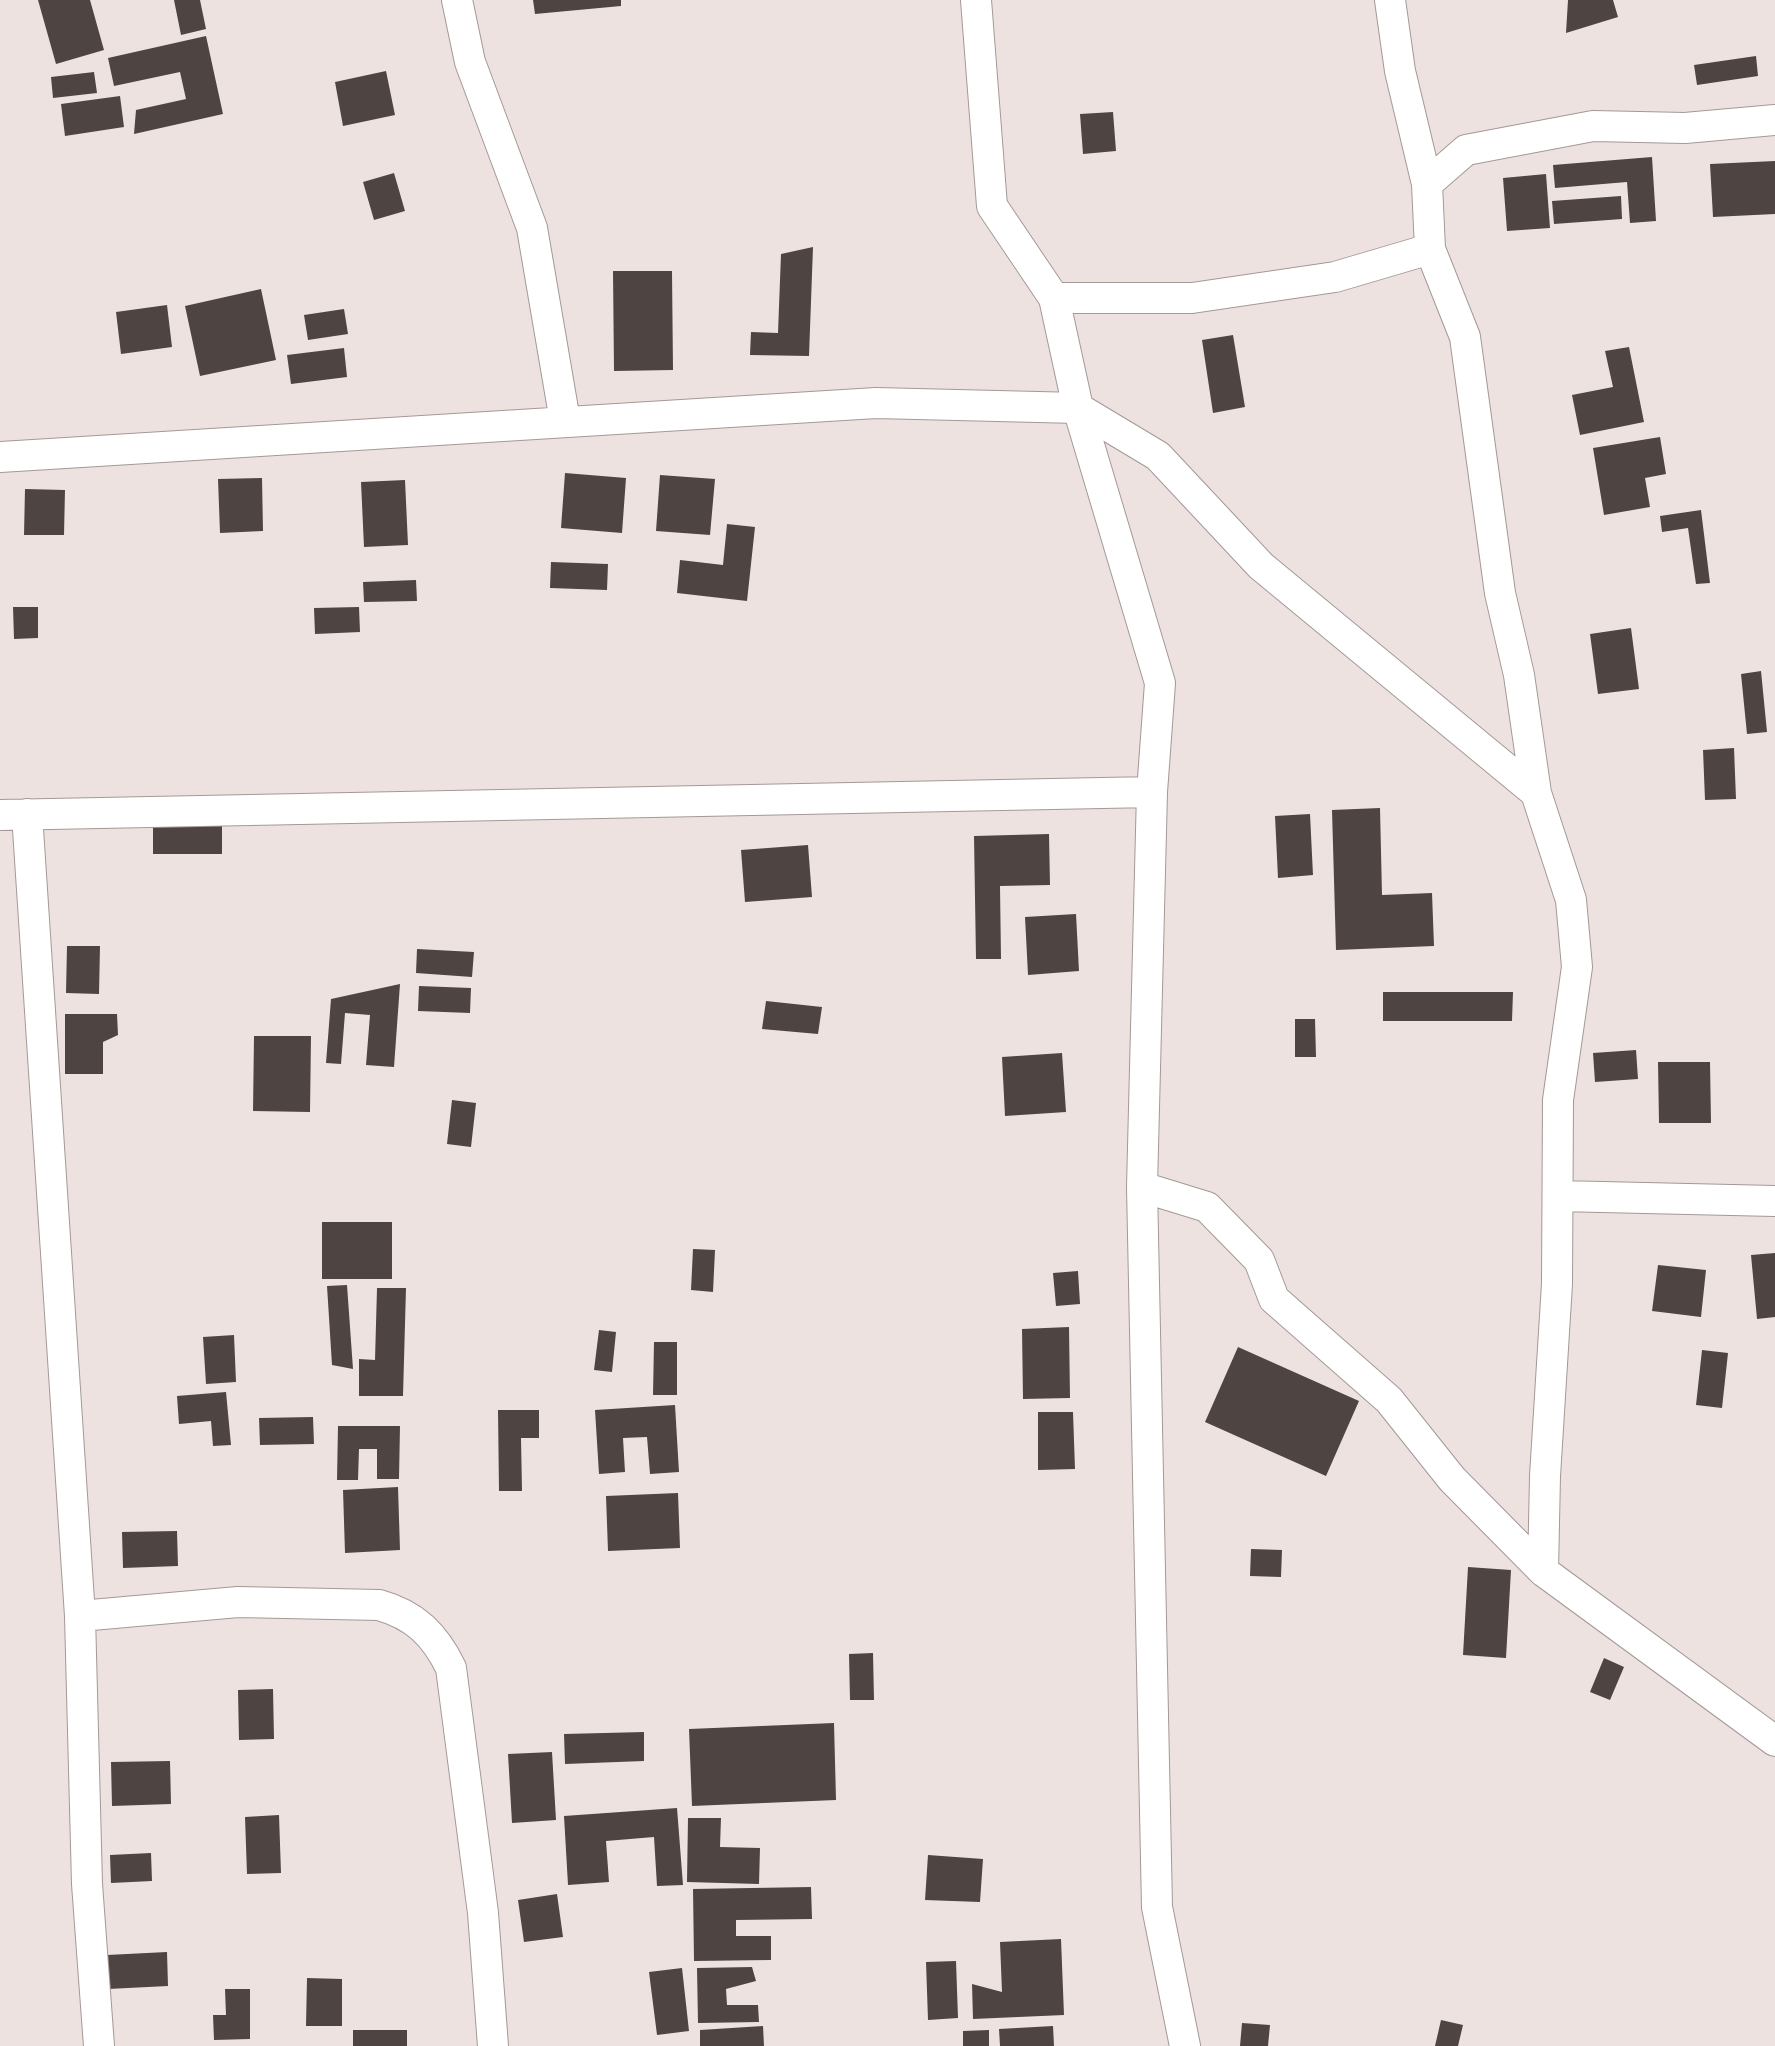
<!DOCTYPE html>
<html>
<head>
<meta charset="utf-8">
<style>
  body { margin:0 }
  canvas { display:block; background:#ede2df }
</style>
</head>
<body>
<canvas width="1775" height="2046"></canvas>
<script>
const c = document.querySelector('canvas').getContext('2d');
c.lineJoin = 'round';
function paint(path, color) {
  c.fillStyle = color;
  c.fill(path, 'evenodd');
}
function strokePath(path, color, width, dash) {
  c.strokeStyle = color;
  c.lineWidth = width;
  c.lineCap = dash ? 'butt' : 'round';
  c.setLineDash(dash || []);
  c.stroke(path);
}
paint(new Path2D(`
  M 38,0 L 90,0 L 104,50 L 56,64 Z
  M 174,0 L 200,0 L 206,29 L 181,35 Z
  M 533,0 L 621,0 L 621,6 L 535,14 Z
  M 1568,0 L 1613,0 L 1618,17 L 1566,33 Z
  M 206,36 L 223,114 L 134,134 L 136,110 L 186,99 L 180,72 L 114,86 L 108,58 Z
  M 1756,56 L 1758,76 L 1697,85 L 1694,65 Z
  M 386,71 L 395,115 L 343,126 L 335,82 Z
  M 94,72 L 97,93 L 53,98 L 51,77 Z
  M 120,96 L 124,127 L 65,136 L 61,104 Z
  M 1113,112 L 1116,151 L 1083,154 L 1080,114 Z
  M 1652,157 L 1656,221 L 1630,223 L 1627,182 L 1555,188 L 1553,165 Z
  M 1775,161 L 1775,214 L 1713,217 L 1710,164 Z
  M 394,173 L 405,211 L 374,220 L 363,182 Z
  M 1546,174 L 1550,228 L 1507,231 L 1503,178 Z
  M 1621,196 L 1622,219 L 1554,224 L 1552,201 Z
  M 813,247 L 809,356 L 750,355 L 751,332 L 778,333 L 781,254 Z
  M 613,271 L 672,271 L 673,370 L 614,371 Z
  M 261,289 L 276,360 L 200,376 L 185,306 Z
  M 167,305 L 172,347 L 121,354 L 116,312 Z
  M 344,309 L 348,334 L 308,340 L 304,315 Z
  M 1233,335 L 1245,407 L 1213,413 L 1202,340 Z
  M 1629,347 L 1644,422 L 1580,435 L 1572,395 L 1613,387 L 1605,351 Z
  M 344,348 L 347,377 L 291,384 L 287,355 Z
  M 1660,437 L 1666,474 L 1645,478 L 1650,507 L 1604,515 L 1593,448 Z
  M 565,473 L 626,478 L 622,533 L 561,528 Z
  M 660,475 L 715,479 L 710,535 L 656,531 Z
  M 262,478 L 263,531 L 220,533 L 218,479 Z
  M 405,480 L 408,545 L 364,547 L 361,482 Z
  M 25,489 L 65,490 L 64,535 L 24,535 Z
  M 1701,510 L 1710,583 L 1696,584 L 1688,528 L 1662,532 L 1660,516 Z
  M 727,524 L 755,527 L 747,601 L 677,593 L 680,560 L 723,565 Z
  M 551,562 L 608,564 L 607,590 L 550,588 Z
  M 416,580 L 417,601 L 364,602 L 363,582 Z
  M 13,607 L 38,607 L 38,638 L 14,639 Z
  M 359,607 L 360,632 L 315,634 L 314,608 Z
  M 1631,628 L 1639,689 L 1598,694 L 1590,634 Z
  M 1761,671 L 1767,732 L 1747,734 L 1741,674 Z
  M 1734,748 L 1736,799 L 1705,800 L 1703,750 Z
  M 1380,808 L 1382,895 L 1432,893 L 1434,946 L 1336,950 L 1332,810 Z
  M 1310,814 L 1313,875 L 1278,878 L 1275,816 Z
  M 153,826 L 222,826 L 222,854 L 153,854 Z
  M 1049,834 L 1050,885 L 1000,886 L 1001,959 L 976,959 L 974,836 Z
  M 808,845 L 812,897 L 745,902 L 741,850 Z
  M 1076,914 L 1079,971 L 1028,975 L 1025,917 Z
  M 67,946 L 100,946 L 99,994 L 66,993 Z
  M 417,949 L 474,952 L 472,977 L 416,973 Z
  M 400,984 L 394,1067 L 366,1065 L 370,1015 L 345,1013 L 341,1064 L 326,1063 L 331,999 Z
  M 419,986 L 471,988 L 470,1013 L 418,1011 Z
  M 1383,992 L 1513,992 L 1512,1021 L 1383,1021 Z
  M 766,1001 L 822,1007 L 818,1034 L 762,1029 Z
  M 65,1014 L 117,1014 L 118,1035 L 103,1042 L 103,1074 L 65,1074 Z
  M 1295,1019 L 1315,1019 L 1316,1057 L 1295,1057 Z
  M 254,1036 L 311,1036 L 310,1112 L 253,1111 Z
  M 1636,1050 L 1638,1079 L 1595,1082 L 1593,1053 Z
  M 1062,1053 L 1066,1112 L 1005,1116 L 1002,1057 Z
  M 1658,1062 L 1710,1062 L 1711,1123 L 1659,1123 Z
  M 452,1100 L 476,1103 L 471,1147 L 447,1144 Z
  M 322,1222 L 392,1222 L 392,1279 L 322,1279 Z
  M 693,1249 L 715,1250 L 713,1292 L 691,1290 Z
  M 1775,1253 L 1775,1317 L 1757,1319 L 1751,1255 Z
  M 1658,1265 L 1706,1270 L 1701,1317 L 1652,1311 Z
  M 1078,1271 L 1080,1304 L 1056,1306 L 1053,1273 Z
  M 347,1285 L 353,1369 L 332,1365 L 327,1286 Z
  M 377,1288 L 406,1288 L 403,1396 L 359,1396 L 359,1359 L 375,1360 Z
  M 1069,1327 L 1070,1398 L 1023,1399 L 1022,1329 Z
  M 599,1330 L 616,1332 L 612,1372 L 594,1370 Z
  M 234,1335 L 236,1382 L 206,1384 L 203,1337 Z
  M 654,1342 L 677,1342 L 677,1395 L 653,1395 Z
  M 1238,1347 L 1359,1401 L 1326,1476 L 1205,1422 Z
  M 1702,1350 L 1728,1353 L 1722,1408 L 1696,1405 Z
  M 226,1392 L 231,1445 L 213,1446 L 211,1421 L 179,1424 L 177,1396 Z
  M 675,1405 L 679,1472 L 650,1474 L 647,1437 L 623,1438 L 625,1472 L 599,1474 L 595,1410 Z
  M 498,1410 L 539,1410 L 539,1438 L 521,1438 L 522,1491 L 499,1491 Z
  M 1038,1412 L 1073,1412 L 1075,1469 L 1038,1470 Z
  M 313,1417 L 314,1444 L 260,1445 L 259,1418 Z
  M 338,1426 L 400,1426 L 399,1479 L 377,1479 L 377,1449 L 359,1449 L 358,1480 L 337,1480 Z
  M 398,1487 L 400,1550 L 345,1553 L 343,1490 Z
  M 678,1493 L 680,1548 L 608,1551 L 606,1496 Z
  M 177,1531 L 178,1566 L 123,1568 L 122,1532 Z
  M 1251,1549 L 1282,1550 L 1281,1577 L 1250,1576 Z
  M 1468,1567 L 1511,1570 L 1506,1658 L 1463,1655 Z
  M 873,1653 L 874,1700 L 850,1700 L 849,1654 Z
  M 1604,1658 L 1624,1667 L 1610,1700 L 1590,1692 Z
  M 273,1689 L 274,1739 L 239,1740 L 238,1690 Z
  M 834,1723 L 836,1800 L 692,1806 L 689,1729 Z
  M 644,1732 L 644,1761 L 565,1764 L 564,1734 Z
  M 552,1752 L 556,1820 L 512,1823 L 508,1754 Z
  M 170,1761 L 171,1804 L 112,1806 L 111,1762 Z
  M 677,1808 L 683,1885 L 657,1886 L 654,1837 L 606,1841 L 609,1882 L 568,1885 L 564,1816 Z
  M 279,1815 L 281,1873 L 247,1874 L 245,1817 Z
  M 688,1818 L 721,1818 L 720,1847 L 760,1848 L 759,1884 L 687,1882 Z
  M 151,1853 L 152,1881 L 111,1883 L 110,1855 Z
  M 928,1855 L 983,1859 L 980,1902 L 925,1900 Z
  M 811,1887 L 812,1919 L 736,1920 L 736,1936 L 771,1936 L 771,1960 L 694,1961 L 693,1889 Z
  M 557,1894 L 563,1937 L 524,1942 L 518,1900 Z
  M 1061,1939 L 1064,2015 L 973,2019 L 972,1984 L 1002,1992 L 1000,1942 Z
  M 167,1952 L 168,1986 L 108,1989 L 107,1955 Z
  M 956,1961 L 958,2018 L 928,2020 L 926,1962 Z
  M 752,1967 L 756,1981 L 726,1989 L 727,2005 L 758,2005 L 759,2022 L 698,2023 L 697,1968 Z
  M 682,1968 L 689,2031 L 657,2035 L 649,1972 Z
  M 307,1978 L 342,1979 L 342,2026 L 306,2026 Z
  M 225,1989 L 250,1989 L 250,2039 L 214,2040 L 213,2015 L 226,2015 Z
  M 1441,2020 L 1463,2025 L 1458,2046 L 1435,2046 Z
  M 1242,2023 L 1270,2025 L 1268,2046 L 1240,2046 Z
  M 763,2026 L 764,2046 L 700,2046 L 700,2030 Z
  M 1053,2026 L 1054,2046 L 1000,2046 L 999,2029 Z
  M 353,2030 L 407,2030 L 407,2046 L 353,2046 Z
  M 989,2030 L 989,2046 L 963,2046 L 963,2031 Z`), '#4e4542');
const street = new Path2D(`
  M 457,0 L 470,62 L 532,228 L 565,421
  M 976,0 L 992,206 L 1054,298 L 1078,408 L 1160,683 L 1152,792
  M 1390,0 L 1400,71 L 1427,184 L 1430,249 L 1465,337 L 1500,593 L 1519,675 L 1536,793 L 1571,900 L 1577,967 L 1558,1100 L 1557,1284 L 1545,1476 L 1543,1571
  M 1427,184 L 1466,150 L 1593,126 L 1685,128 L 1775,120
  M 1054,298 L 1192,298 L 1335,277 L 1430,249
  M 0,457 L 876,403 L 1078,408 L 1158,456 L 1261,566 L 1536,793
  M 27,814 L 80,1616 L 87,1884 L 99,2046
  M 0,815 L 1152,792 L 1142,1187 L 1157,1907 L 1185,2046
  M 1142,1187 L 1207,1207 L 1259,1260 L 1274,1299 L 1389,1400 L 1452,1479 L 1543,1571 L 1775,1741
  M 1558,1196 L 1775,1201
  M 80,1616 L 238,1602 L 379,1605 C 415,1615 435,1635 451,1668 L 483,1913 L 493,2046`);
strokePath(street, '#a39996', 32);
strokePath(street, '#fff', 30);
</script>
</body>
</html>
